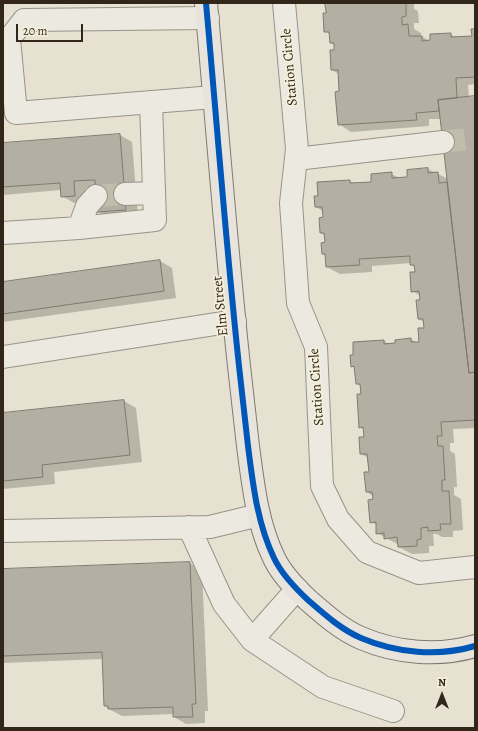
<!DOCTYPE html>
<html>
<head>
<meta charset="utf-8">
<style>
  body { margin:0 }
  #map { position:relative; width:478px; height:731px; overflow:hidden; background:#e6e1d0; font-family:Alegreya,serif }
  canvas { display:block }
  .frame { position:absolute; inset:0; border:4px solid #32261a; pointer-events:none }
  .north { position:absolute; left:422px; top:675px; width:40px; height:40px; -webkit-text-stroke:3px #f4efdb; paint-order:stroke; rotate:0deg; font-size:11px; font-weight:700; line-height:16px; text-align:center; color:#32261a }
  .north::after { content:''; display:block; margin:auto; width:14px; height:18px; background:#32261a; clip-path:polygon(50% 0,100% 100%,50% 72%,0 100%) }
  .scale { position:absolute; left:16px; top:24px; width:67px; height:18px; box-sizing:border-box; border:2px solid #32261a; border-top:0; padding-left:5px; font-size:12px; line-height:14px; white-space:nowrap; color:#32261a; -webkit-text-stroke:3px #f4efdb; paint-order:stroke }
</style>
</head>
<body>
<div id="map">
<canvas width="478" height="731"></canvas>
<div class="frame"></div>
<div class="north">N</div>
<div class="scale">20 m</div>
</div>
<script>
const c = document.querySelector('canvas').getContext('2d');
c.lineJoin = 'round';
function paint(path, color) {
  c.fillStyle = color;
  c.fill(path, 'evenodd');
}
function strokePath(path, color, width, dash) {
  c.strokeStyle = color;
  c.lineWidth = width;
  c.lineCap = dash ? 'butt' : 'round';
  c.setLineDash(dash || []);
  c.stroke(path);
}
function drawText(font, color, halo, rows, align = 'center') {
  c.font = font + ' Alegreya,serif';
  c.lineWidth = 3.5;
  c.setLineDash([]);
  c.textBaseline = 'middle';
  c.strokeStyle = halo;
  c.fillStyle = color;
  for (const [text, x, y, turn = 0] of rows) {
    c.save();
    c.translate(x, y);
    c.rotate((+turn || 0) * Math.PI / 180);
    c.textAlign = isNaN(turn) ? turn : align;
    if (halo) c.strokeText(text, 0, 0);
    c.fillText(text, 0, 0);
    c.restore();
  }
}
paint(new Path2D(`
  M 326,3 L 414,3 L 414,9 L 418,11 L 419,23 L 414,23 L 414,29 L 421,33 L 421,36 L 430,41 L 450,34 L 457,38 L 473,37 L 475,30 L 475,84 L 468,85 L 469,98 L 475,97 L 475,428 L 453,429 L 454,443 L 450,443 L 450,451 L 455,454 L 457,487 L 454,487 L 454,495 L 461,499 L 463,530 L 453,531 L 453,537 L 442,537 L 437,534 L 433,534 L 434,546 L 429,546 L 429,553 L 412,554 L 399,547 L 399,545 L 377,533 L 377,525 L 371,522 L 374,500 L 373,496 L 367,492 L 370,472 L 369,458 L 361,454 L 365,438 L 364,430 L 360,427 L 361,386 L 357,384 L 356,368 L 352,366 L 384,341 L 389,344 L 411,339 L 417,343 L 420,343 L 425,329 L 425,322 L 418,319 L 421,296 L 412,291 L 416,273 L 416,267 L 411,265 L 411,263 L 372,266 L 372,272 L 340,274 L 327,267 L 327,256 L 323,254 L 326,243 L 325,235 L 321,233 L 324,218 L 323,211 L 316,207 L 319,196 L 349,181 L 355,184 L 372,183 L 391,174 L 400,178 L 408,178 L 428,169 L 448,179 L 441,119 L 429,119 L 429,126 L 351,132 L 339,124 L 340,92 L 339,74 L 332,70 L 335,45 L 331,43 L 331,35 L 325,31 L 327,14 Z
  M 120,135 L 132,142 L 138,217 L 111,219 L 98,212 L 96,187 L 86,188 L 87,202 L 74,203 L 62,196 L 61,190 L 3,195 L 3,144 Z
  M 160,261 L 172,268 L 176,298 L 3,322 L 3,283 Z
  M 124,401 L 136,408 L 142,462 L 54,472 L 55,484 L 3,489 L 3,414 Z
  M 189,563 L 202,570 L 208,711 L 205,711 L 205,723 L 186,724 L 174,717 L 174,714 L 122,716 L 109,709 L 105,706 L 103,659 L 3,663 L 3,570 Z`), '#0003');
const building = new Path2D(`
  M 325,3 L 406,3 L 406,16 L 402,17 L 402,25 L 408,24 L 409,36 L 422,36 L 422,41 L 430,40 L 430,34 L 451,33 L 451,37 L 472,36 L 471,29 L 475,29 L 475,77 L 456,78 L 457,98 L 438,100 L 439,111 L 416,113 L 417,120 L 338,125 L 335,92 L 339,91 L 338,70 L 331,70 L 330,50 L 334,50 L 334,43 L 330,43 L 329,32 L 324,32 L 323,13 L 326,13 Z
  M 475,96 L 475,372 L 469,373 L 438,100 Z
  M 120,134 L 126,210 L 97,212 L 95,180 L 74,181 L 75,196 L 61,197 L 60,183 L 3,187 L 3,143 Z
  M 428,168 L 428,173 L 438,172 L 439,183 L 447,182 L 469,373 L 475,372 L 475,420 L 441,422 L 442,436 L 437,436 L 438,446 L 443,446 L 445,480 L 442,480 L 442,491 L 449,491 L 451,524 L 440,524 L 441,530 L 428,531 L 428,527 L 421,528 L 421,539 L 417,540 L 417,546 L 398,547 L 397,537 L 384,539 L 384,533 L 376,534 L 376,522 L 370,523 L 368,500 L 373,499 L 372,492 L 366,492 L 364,472 L 369,472 L 367,454 L 360,454 L 359,437 L 364,437 L 363,427 L 359,428 L 357,394 L 361,394 L 360,384 L 356,384 L 354,366 L 351,367 L 350,355 L 353,355 L 353,342 L 384,340 L 384,344 L 395,343 L 395,340 L 411,338 L 411,342 L 419,342 L 418,328 L 424,328 L 423,319 L 418,319 L 416,300 L 420,300 L 419,291 L 411,292 L 410,272 L 415,272 L 414,265 L 410,265 L 410,256 L 359,259 L 360,265 L 326,267 L 325,254 L 322,254 L 321,243 L 325,242 L 324,233 L 320,233 L 319,218 L 323,217 L 322,207 L 315,207 L 314,196 L 318,196 L 317,182 L 350,180 L 350,183 L 371,182 L 371,174 L 392,172 L 392,178 L 407,177 L 407,170 Z
  M 160,260 L 164,291 L 3,314 L 3,282 Z
  M 124,400 L 130,455 L 42,465 L 43,477 L 3,481 L 3,413 Z
  M 190,562 L 196,704 L 192,704 L 193,717 L 173,717 L 173,707 L 108,709 L 108,706 L 104,706 L 102,652 L 3,656 L 3,569 Z`);
paint(building, '#b3afa3');
strokePath(building, '#7f7a70', 1);
strokePath(new Path2D(`
  M 443,142 L 475,138
  M 96,196 L 125,194`), '#c2bcac', 22, [22, 11]);
const minor = new Path2D(`
  M 284,3 L 297,149 L 291,203 L 298,303 L 316,347 L 322,486 L 338,519 L 367,552 L 419,573 L 475,567
  M 208,18 L 24,20 L 9,39 L 16,113 L 214,97
  M 296,159 L 443,142
  M 125,194 L 154,193
  M 79,228 L 87,206 L 96,196
  M 3,233 L 79,228 L 155,220 L 151,102
  M 3,357 L 235,321
  M 189,527 L 224,604 L 252,640 L 323,687 L 393,711
  M 3,531 L 210,527 L 259,515
  M 252,640 L 297,589`);
const major = new Path2D(`
  M 206,3 C 217,124 226,245 239,366 C 242,393 245,419 248,446 C 253,484 257,523 274,558 C 282,575 296,589 309,601 C 325,615 342,630 361,638 C 396,653 438,657 475,646`);
strokePath(minor, '#989389', 24);
strokePath(major, '#7f7a70', 24);
strokePath(minor, '#ebe9e0', 22);
strokePath(major, '#e8e4db', 22);
strokePath(new Path2D(`
  M 206,3 C 217,124 226,245 239,366 C 242,393 245,419 248,446 C 253,484 257,523 274,558 C 282,575 296,589 309,601 C 325,615 342,630 361,638 C 396,653 438,657 475,646`), '#0057b8', 6);
drawText('14px', '#32261a', '#f4efdb', [
  ["Station Circle",290,67,-95],
  ["Elm Street",221,306,-96],
  ["Station Circle",317,387,-94]
]);
</script>
</body>
</html>
